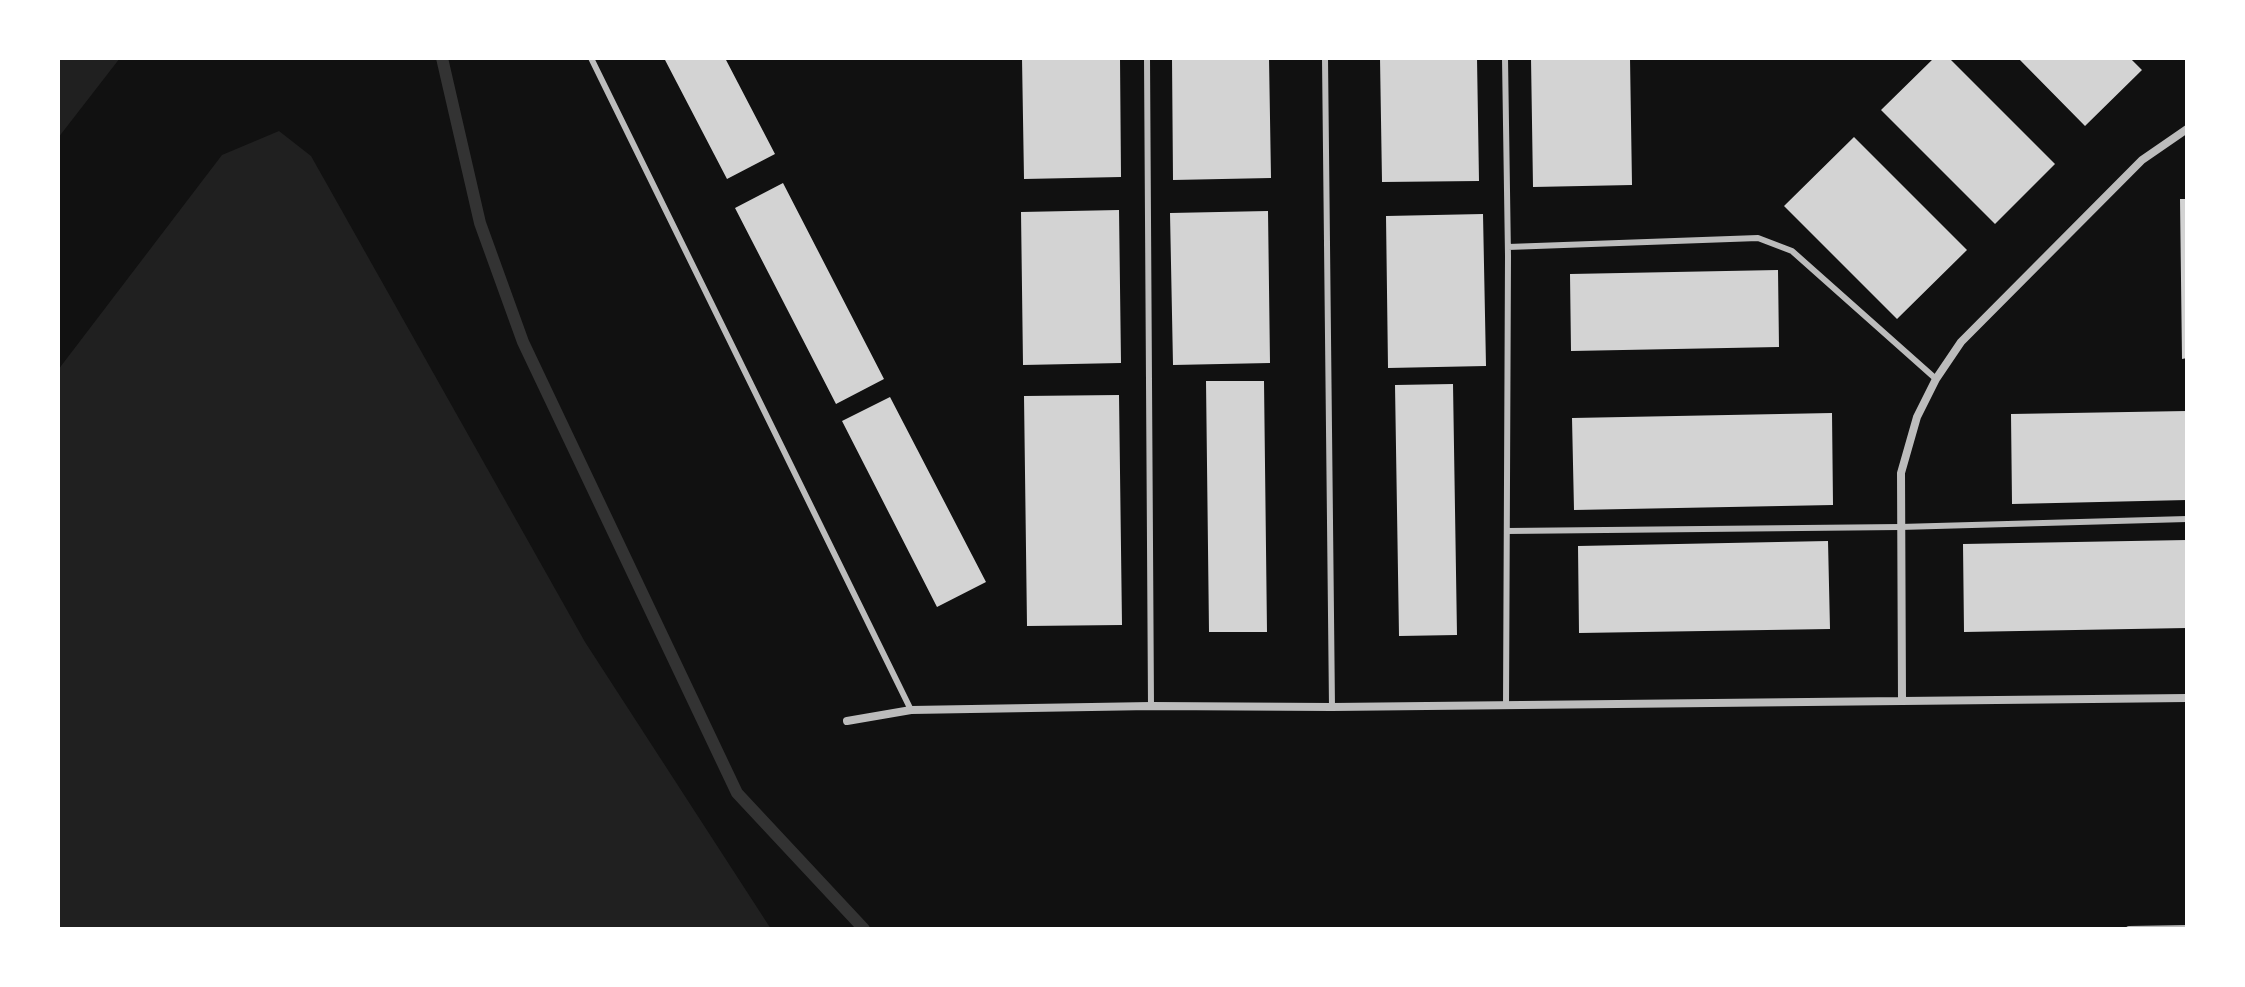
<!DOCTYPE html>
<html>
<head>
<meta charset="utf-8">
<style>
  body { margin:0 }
  #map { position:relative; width:2245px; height:987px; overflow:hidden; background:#111; font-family:"PT Sans Narrow",sans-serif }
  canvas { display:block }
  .frame { position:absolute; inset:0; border:60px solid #fff; pointer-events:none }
</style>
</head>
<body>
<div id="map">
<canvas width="2245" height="987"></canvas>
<div class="frame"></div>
</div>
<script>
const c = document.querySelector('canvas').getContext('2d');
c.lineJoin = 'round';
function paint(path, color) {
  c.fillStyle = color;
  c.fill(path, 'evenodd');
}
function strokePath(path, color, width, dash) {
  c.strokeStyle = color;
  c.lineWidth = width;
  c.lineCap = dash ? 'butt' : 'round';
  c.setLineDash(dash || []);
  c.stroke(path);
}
paint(new Path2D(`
  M 58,58 L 120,58 L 58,138 Z
  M 279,131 L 311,156 L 585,642 L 771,929 L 58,929 L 58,370 L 222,155 Z`), '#202020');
strokePath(new Path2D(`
  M 442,58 L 480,223 L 523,342 L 737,793 L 864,929`), '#333', 12);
paint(new Path2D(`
  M 664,58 L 725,58 L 775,154 L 727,179 Z
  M 1022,58 L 1120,58 L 1121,177 L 1024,179 Z
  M 1172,58 L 1269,58 L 1271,178 L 1173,180 Z
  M 1380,58 L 1477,58 L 1479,181 L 1382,182 Z
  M 1531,58 L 1630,58 L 1632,185 L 1533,187 Z
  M 1934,58 L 1949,58 L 2055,164 L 1995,224 L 1881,110 Z
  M 2018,58 L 2130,58 L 2142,70 L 2085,126 Z
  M 1854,137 L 1967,250 L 1897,319 L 1784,206 Z
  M 783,183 L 884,379 L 836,404 L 735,208 Z
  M 2180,199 L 2187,199 L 2187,358 L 2182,359 Z
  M 1119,210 L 1121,363 L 1023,365 L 1021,212 Z
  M 1268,211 L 1270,363 L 1173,365 L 1170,213 Z
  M 1483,214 L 1486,366 L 1388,368 L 1386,216 Z
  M 1778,270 L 1779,347 L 1571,351 L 1570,274 Z
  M 1206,381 L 1264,381 L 1267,632 L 1209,632 Z
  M 1453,384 L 1457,635 L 1399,636 L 1395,385 Z
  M 1119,395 L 1122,625 L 1027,626 L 1024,396 Z
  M 890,397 L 986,582 L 937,607 L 842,421 Z
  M 2187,411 L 2187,500 L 2012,504 L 2011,414 Z
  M 1832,413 L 1833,505 L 1574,510 L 1572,418 Z
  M 2187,540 L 2187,628 L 1964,632 L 1963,544 Z
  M 1828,541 L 1830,629 L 1579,633 L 1578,546 Z`), '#d3d3d3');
strokePath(new Path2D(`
  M 591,58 L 911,710
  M 1147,58 L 1151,706
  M 1325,58 L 1332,707
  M 1505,58 L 1508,256 L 1506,705
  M 1508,247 L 1758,238 L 1792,251 L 1936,379
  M 1507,531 L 1900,527 L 2187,519
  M 2129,929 L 2187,928`), '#bcbcbc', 6);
strokePath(new Path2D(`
  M 1902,701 L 1901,473 L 1917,417 L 1936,379 L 1961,342 L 2142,160 L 2187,129
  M 847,721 L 911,710 L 1151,706 L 1332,707 L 2187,698`), '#bcbcbc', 8);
</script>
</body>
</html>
